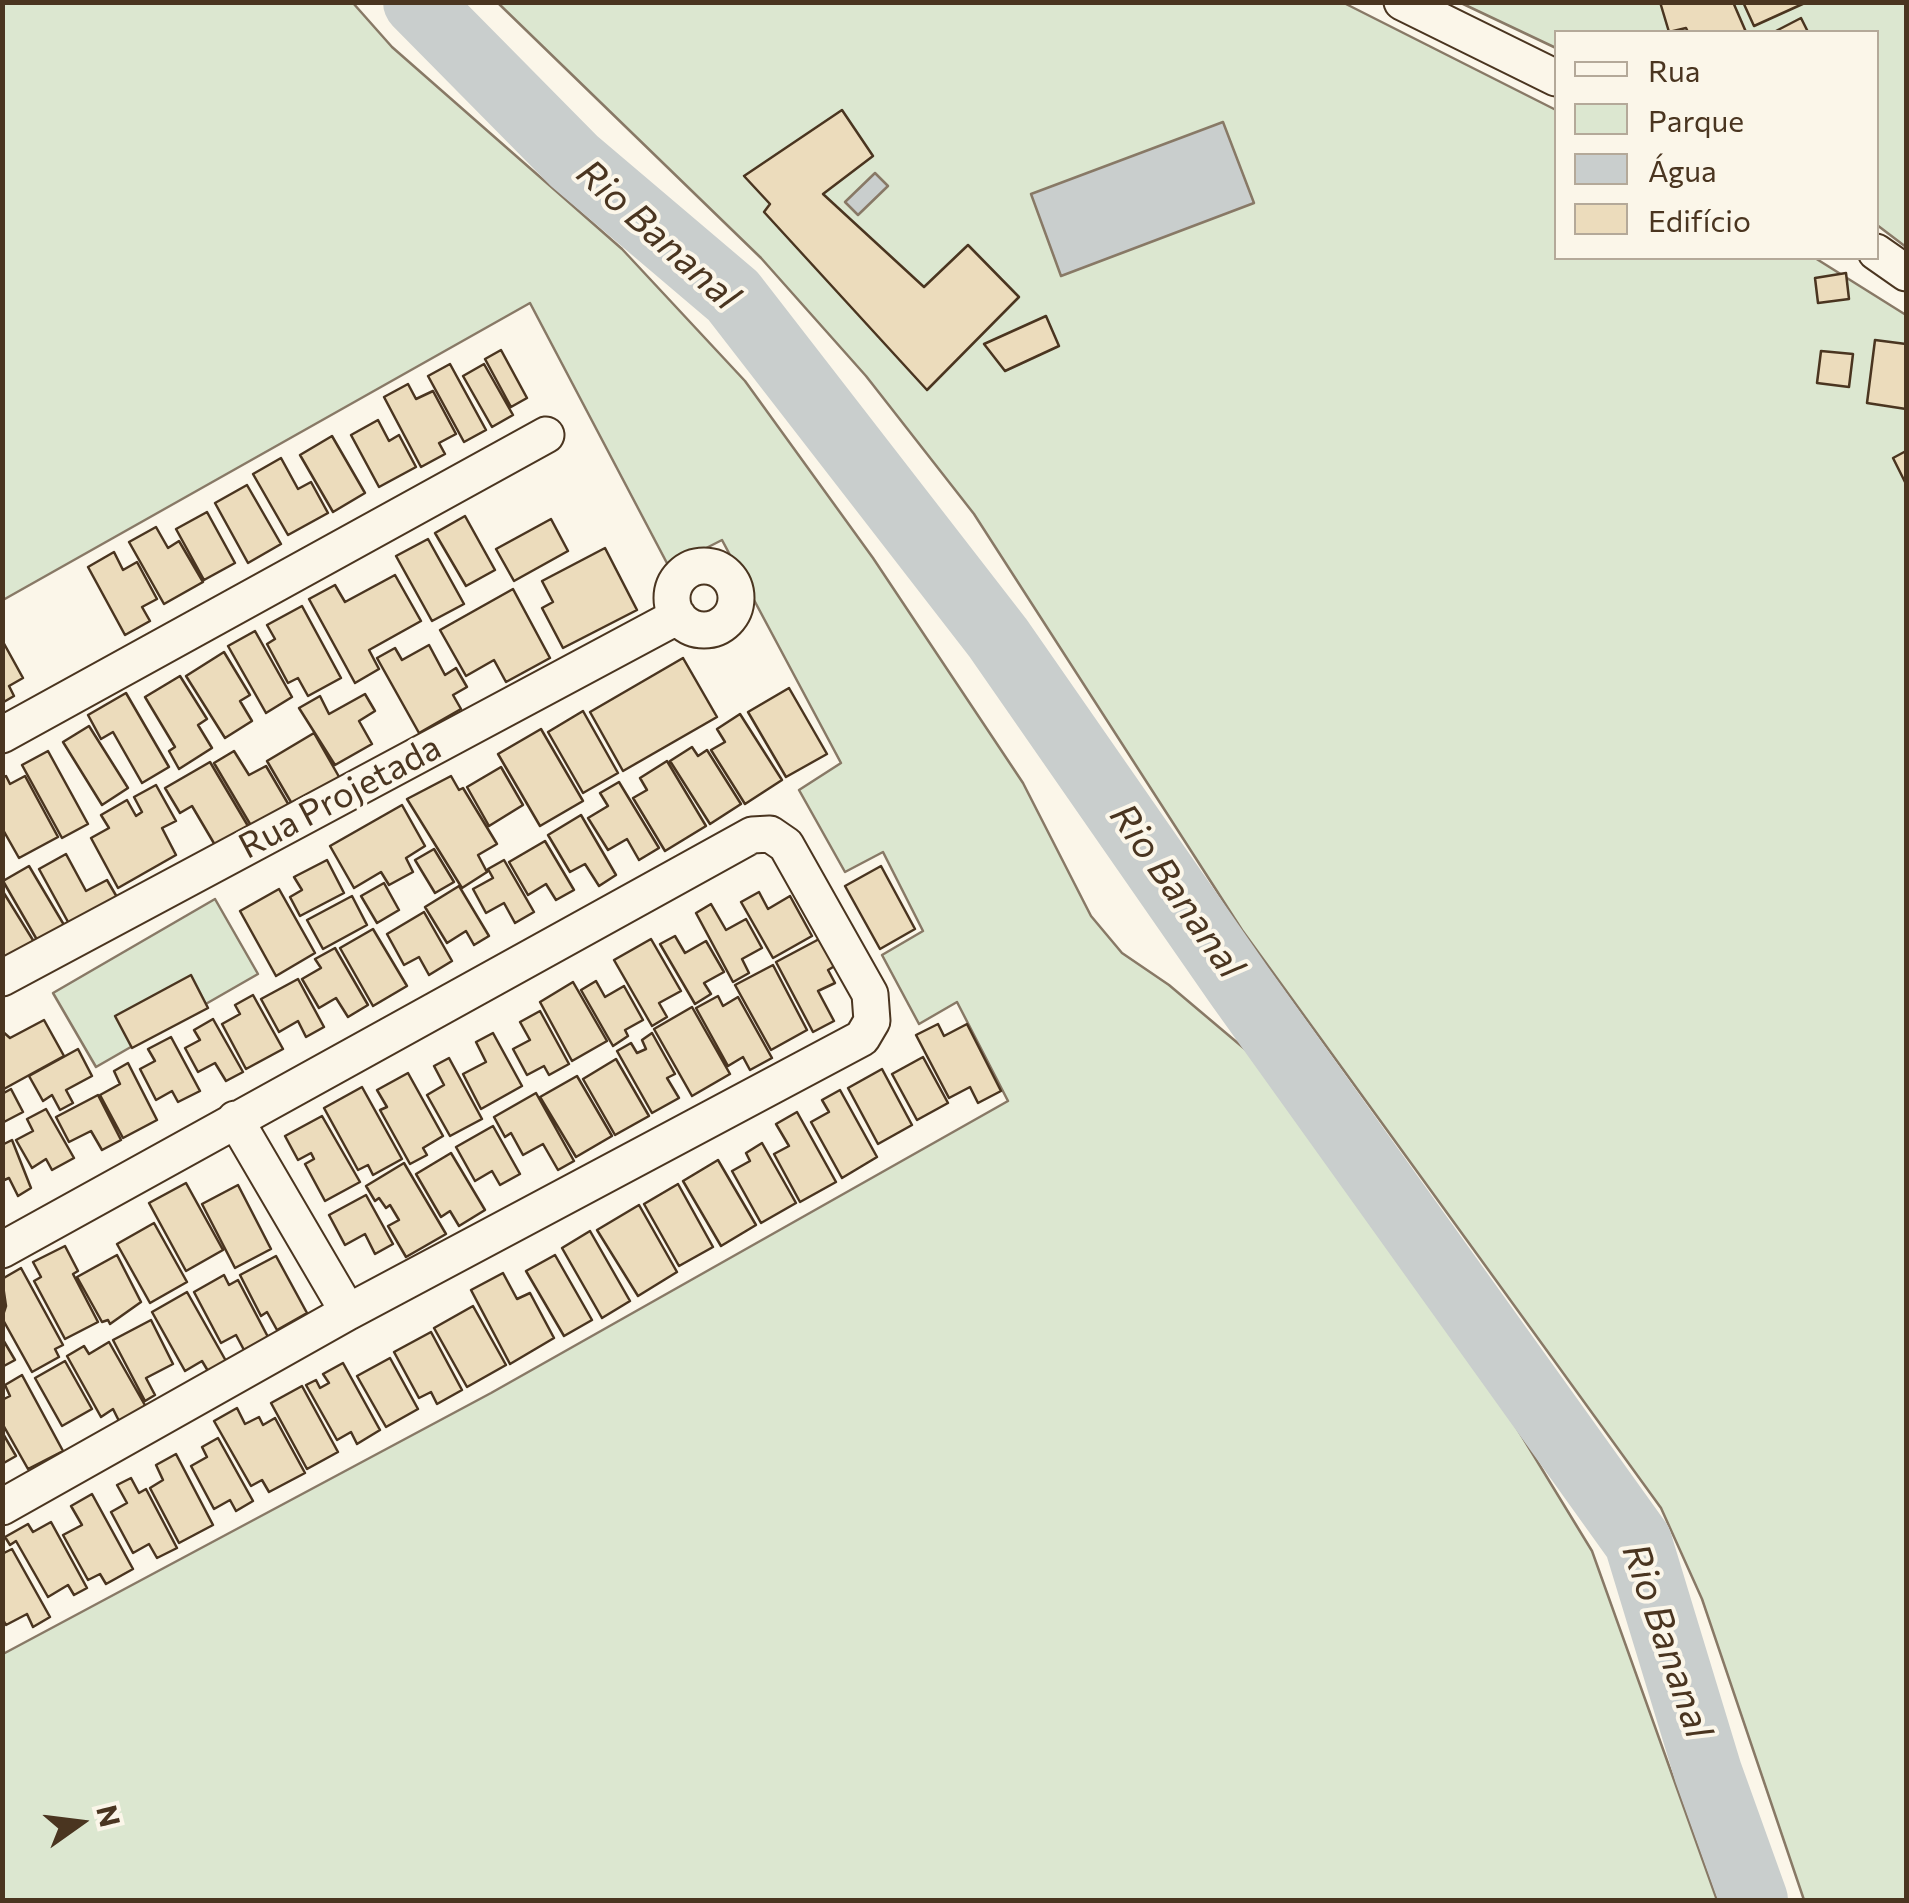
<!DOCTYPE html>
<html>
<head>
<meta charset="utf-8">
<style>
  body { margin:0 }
  #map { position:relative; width:1909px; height:1903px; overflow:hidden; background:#fbf6e9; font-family:Commissioner,sans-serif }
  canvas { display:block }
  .frame { position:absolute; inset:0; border:5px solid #4a3520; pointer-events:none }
  .legend { position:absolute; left:1554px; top:30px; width:325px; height:230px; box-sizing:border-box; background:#fbf6e9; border:2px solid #b4a999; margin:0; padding:12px 18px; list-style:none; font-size:30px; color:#4a3520 }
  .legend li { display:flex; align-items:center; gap:20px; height:50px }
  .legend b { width:50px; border:2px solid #b4a999 }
  .north { position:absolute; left:30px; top:1773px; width:100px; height:100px; -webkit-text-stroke:8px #fbf6e9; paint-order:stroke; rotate:76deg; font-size:28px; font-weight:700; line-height:40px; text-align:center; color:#4a3520 }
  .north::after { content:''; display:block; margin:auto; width:35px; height:45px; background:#4a3520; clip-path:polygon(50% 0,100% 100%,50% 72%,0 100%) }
</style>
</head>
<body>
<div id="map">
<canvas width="1909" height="1903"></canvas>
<div class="frame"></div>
<ul class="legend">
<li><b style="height:12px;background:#fbf6e9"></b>Rua</li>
<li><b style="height:28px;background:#dce7d0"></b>Parque</li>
<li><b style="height:28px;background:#c9cecd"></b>Água</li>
<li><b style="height:28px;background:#ecdcbc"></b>Edifício</li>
</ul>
<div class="north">N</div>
</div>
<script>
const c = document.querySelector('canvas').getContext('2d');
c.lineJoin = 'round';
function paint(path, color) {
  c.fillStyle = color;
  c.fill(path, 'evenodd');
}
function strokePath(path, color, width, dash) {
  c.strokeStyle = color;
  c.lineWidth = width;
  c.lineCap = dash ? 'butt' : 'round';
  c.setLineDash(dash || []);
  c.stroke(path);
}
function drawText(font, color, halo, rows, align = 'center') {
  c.font = font + ' Commissioner,sans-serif';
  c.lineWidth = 8;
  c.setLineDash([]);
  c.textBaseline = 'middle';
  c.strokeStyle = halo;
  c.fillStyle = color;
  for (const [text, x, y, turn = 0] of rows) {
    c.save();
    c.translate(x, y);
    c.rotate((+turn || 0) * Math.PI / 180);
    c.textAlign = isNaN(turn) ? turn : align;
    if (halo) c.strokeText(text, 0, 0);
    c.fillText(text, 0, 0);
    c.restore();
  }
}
const green = new Path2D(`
  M 3,2 L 353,3 L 392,47 L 622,249 L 745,381 L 873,558 L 1023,783 L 1091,916 L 1122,953 L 1169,985 L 1246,1050 L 1320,1133 L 1493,1389 L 1592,1551 L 1717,1900 L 3,1900 L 3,1654 L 491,1393 L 1008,1101 L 957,1002 L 919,1024 L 882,955 L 923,931 L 883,852 L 845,872 L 799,790 L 841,763 L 722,540 L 669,567 L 530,303 L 3,600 Z
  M 498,3 L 1344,3 L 1556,110 L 1556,258 L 1815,258 L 1906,315 L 1906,1900 L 1804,1900 L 1702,1599 L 1661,1508 L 1242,930 L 974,514 L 866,376 L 761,258 Z
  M 1461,3 L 1906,3 L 1906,247 L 1877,225 L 1876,32 L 1556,32 L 1556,48 Z
  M 215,899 L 258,974 L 96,1067 L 53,993 Z`);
paint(green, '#dce7d0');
strokePath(green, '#887966', 2.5);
const water = new Path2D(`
  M 1223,122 L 1254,203 L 1061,276 L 1031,194 Z
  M 875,173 L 888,186 L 858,215 L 845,202 Z`);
paint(water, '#c9cecd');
strokePath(water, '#887966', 2.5);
strokePath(new Path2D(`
  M 417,2 L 574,161 L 733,296 L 998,638 L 1239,985 L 1638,1542 L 1708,1772 L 1754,1900`), '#c9cecd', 68);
const building = new Path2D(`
  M 1660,2 L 1733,2 L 1746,32 L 1688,32 L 1686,28 L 1669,32 Z
  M 1743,2 L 1807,2 L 1754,26 Z
  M 1801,18 L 1808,32 L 1774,32 Z
  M 842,110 L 873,156 L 823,194 L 924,287 L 968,245 L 1019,297 L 927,390 L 764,212 L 770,204 L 744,176 Z
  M 1846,273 L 1849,299 L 1818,303 L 1815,278 Z
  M 1046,316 L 1059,346 L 1005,371 L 984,344 Z
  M 1875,340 L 1906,344 L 1906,409 L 1867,403 Z
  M 501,350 L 527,398 L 511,407 L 485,359 Z
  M 1821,351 L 1853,354 L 1849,387 L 1817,383 Z
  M 450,364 L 486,430 L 464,442 L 428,376 Z
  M 484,364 L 513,415 L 492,427 L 463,376 Z
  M 408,384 L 416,399 L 433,391 L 456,434 L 439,443 L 445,454 L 421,467 L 384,397 Z
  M 378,420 L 389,441 L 399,435 L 416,467 L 379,487 L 351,435 Z
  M 332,436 L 365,493 L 333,512 L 300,455 Z
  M 1906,451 L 1906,484 L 1893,458 Z
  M 281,458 L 298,489 L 311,482 L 328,513 L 288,535 L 253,474 Z
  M 247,485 L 281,544 L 248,563 L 215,503 Z
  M 207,512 L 235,563 L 204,580 L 176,529 Z
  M 465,516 L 495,570 L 466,586 L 435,533 Z
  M 551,519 L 568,551 L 514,581 L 496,549 Z
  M 156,527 L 168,548 L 179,541 L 203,582 L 164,604 L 129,542 Z
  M 428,539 L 464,604 L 432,621 L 396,556 Z
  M 605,548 L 637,610 L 563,648 L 542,608 L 553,602 L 542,581 Z
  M 114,552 L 123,570 L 137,562 L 157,599 L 142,607 L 150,621 L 125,635 L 88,567 Z
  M 395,575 L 421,621 L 369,650 L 379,669 L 355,683 L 309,599 L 335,585 L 345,602 Z
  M 513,589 L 550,658 L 506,682 L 494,660 L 466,676 L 440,630 Z
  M 302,606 L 341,678 L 308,696 L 298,678 L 288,683 L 267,644 L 275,639 L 267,625 Z
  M 255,631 L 292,697 L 266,713 L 228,646 Z
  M 2,640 L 23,678 L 9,686 L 14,696 L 2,703 Z
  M 429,645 L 445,675 L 456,668 L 467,687 L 453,695 L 461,709 L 419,733 L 377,658 L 395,648 L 402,660 Z
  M 224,652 L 250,695 L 240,701 L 252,721 L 225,738 L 186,676 Z
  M 683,658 L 717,717 L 623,771 L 590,712 Z
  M 180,676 L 207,719 L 198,725 L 212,748 L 179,769 L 169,751 L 175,747 L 145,697 Z
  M 789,688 L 827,754 L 786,777 L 748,712 Z
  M 126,693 L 169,767 L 142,783 L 113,732 L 101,739 L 88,715 Z
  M 365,694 L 375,711 L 359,721 L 372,744 L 335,765 L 299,708 L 320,696 L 329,714 Z
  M 583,711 L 618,773 L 583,793 L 548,732 Z
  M 740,714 L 782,780 L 745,804 L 711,750 L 725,742 L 717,729 Z
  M 89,726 L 128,788 L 102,805 L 63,742 Z
  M 541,729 L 583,801 L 540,826 L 498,754 Z
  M 314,733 L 342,782 L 295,809 L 267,761 Z
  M 692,747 L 698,756 L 707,750 L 741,804 L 710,824 L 670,761 Z
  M 48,751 L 88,824 L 62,838 L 22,765 Z
  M 234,751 L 249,775 L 266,766 L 290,807 L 253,829 L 214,763 Z
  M 667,761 L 706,826 L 665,851 L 633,798 L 647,790 L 640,778 Z
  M 210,762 L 248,826 L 215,845 L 192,806 L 180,813 L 165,788 Z
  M 501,767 L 523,805 L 489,826 L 467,787 Z
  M 6,776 L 10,784 L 25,776 L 58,837 L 19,858 L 2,828 L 2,778 Z
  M 451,776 L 459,790 L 463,788 L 497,844 L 478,855 L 487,872 L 462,888 L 407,799 Z
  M 619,782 L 659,848 L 639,860 L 627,839 L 608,850 L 588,818 L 608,806 L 600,793 Z
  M 156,785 L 176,821 L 162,828 L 176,855 L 118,888 L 91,838 L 109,828 L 101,815 L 127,800 L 136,816 L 142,812 L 134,797 Z
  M 402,805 L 425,846 L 406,858 L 413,872 L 389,885 L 381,872 L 354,888 L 330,846 Z
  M 581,815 L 616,875 L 599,886 L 585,864 L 570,872 L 548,835 Z
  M 545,841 L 574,890 L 556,900 L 546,884 L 528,895 L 509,862 Z
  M 434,849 L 454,882 L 435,893 L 415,860 Z
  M 66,854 L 86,891 L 107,880 L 121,904 L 73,931 L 39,869 Z
  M 327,860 L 344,893 L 300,916 L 290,897 L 302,890 L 294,877 Z
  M 504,860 L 534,912 L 515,923 L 504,903 L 486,913 L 473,889 L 493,878 L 488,869 Z
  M 29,866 L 67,930 L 40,945 L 3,881 Z
  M 881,866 L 915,929 L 880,949 L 845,886 Z
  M 384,883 L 399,910 L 377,923 L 361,896 Z
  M 459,886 L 489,936 L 474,945 L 466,931 L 447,943 L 425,907 Z
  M 279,889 L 315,953 L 276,976 L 240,911 Z
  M 2,890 L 36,945 L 2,965 Z
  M 759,892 L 768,909 L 790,896 L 812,936 L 773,958 L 741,902 Z
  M 352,896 L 367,925 L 323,949 L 307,920 Z
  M 711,904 L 726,930 L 746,919 L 762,948 L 742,959 L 749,973 L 733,982 L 696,913 Z
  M 424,912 L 452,961 L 429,975 L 419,957 L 404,965 L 387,934 Z
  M 373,929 L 407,986 L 373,1006 L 340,948 Z
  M 675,936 L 685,953 L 706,941 L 724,972 L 704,983 L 711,994 L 695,1004 L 660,944 Z
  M 823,937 L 838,964 L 828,970 L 835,983 L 818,991 L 834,1021 L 813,1032 L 776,962 Z
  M 651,939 L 681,991 L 659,1003 L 667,1017 L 652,1026 L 614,960 Z
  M 335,948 L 368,1005 L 348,1017 L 336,998 L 319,1008 L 302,979 L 321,968 L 315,959 Z
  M 773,965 L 807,1030 L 771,1050 L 735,985 Z
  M 191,975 L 208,1008 L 132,1048 L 115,1016 Z
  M 298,979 L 324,1027 L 306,1037 L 298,1021 L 279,1032 L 261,999 Z
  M 596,981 L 605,997 L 624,986 L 643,1020 L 625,1030 L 628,1036 L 613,1046 L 581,990 Z
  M 573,982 L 607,1041 L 572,1061 L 540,1002 Z
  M 253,995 L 283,1049 L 246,1069 L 222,1024 L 240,1014 L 235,1005 Z
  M 718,996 L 723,1006 L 738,997 L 772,1058 L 750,1070 L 743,1057 L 728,1066 L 696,1008 Z
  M 692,1007 L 730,1074 L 692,1096 L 654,1029 Z
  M 540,1011 L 569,1064 L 549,1075 L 544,1066 L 527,1075 L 513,1049 L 530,1040 L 520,1022 Z
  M 213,1019 L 243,1072 L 226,1081 L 215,1063 L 198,1072 L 185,1048 L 200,1040 L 194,1030 Z
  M 44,1020 L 64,1056 L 2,1090 L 2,1031 L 10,1038 Z
  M 938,1024 L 944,1036 L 967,1024 L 1001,1091 L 978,1103 L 970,1087 L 949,1098 L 916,1035 Z
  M 493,1033 L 522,1086 L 481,1109 L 463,1074 L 486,1062 L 476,1042 Z
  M 652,1033 L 675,1074 L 667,1078 L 679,1098 L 652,1113 L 617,1051 L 631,1043 L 637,1053 L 646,1049 L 642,1040 Z
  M 171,1037 L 200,1091 L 178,1102 L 172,1091 L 156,1100 L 140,1069 L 155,1061 L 148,1049 Z
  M 78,1049 L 92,1076 L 66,1090 L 73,1103 L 60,1110 L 52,1095 L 43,1101 L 29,1076 Z
  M 923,1057 L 948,1103 L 917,1120 L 892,1074 Z
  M 449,1058 L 482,1119 L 450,1136 L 427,1095 L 444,1085 L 434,1066 Z
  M 616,1059 L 649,1116 L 615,1135 L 583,1079 Z
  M 128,1063 L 157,1120 L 123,1138 L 100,1095 L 120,1084 L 114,1071 Z
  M 882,1069 L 912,1125 L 878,1144 L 848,1088 Z
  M 408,1073 L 443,1136 L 423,1148 L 427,1155 L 410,1164 L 380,1110 L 387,1107 L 377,1090 Z
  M 577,1076 L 612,1136 L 576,1157 L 540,1097 Z
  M 362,1087 L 402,1159 L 373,1175 L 368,1165 L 358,1170 L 324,1108 Z
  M 11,1089 L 23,1112 L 2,1123 L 2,1094 Z
  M 840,1090 L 877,1157 L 842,1178 L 811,1122 L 829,1112 L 822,1100 Z
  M 536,1093 L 574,1161 L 558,1170 L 543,1144 L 523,1155 L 511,1133 L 505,1137 L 494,1117 Z
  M 98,1095 L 121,1140 L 102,1150 L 91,1131 L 69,1142 L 56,1117 Z
  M 46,1109 L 74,1158 L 52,1170 L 46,1159 L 32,1168 L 16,1140 L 33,1131 L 27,1119 Z
  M 797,1112 L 836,1182 L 800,1202 L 774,1154 L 789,1146 L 776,1124 Z
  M 322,1116 L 360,1182 L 325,1201 L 305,1164 L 314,1159 L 311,1153 L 298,1160 L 285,1136 Z
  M 493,1126 L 520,1174 L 500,1185 L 492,1171 L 475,1181 L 456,1147 Z
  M 12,1140 L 31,1188 L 18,1196 L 9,1178 L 2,1181 L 2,1145 Z
  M 762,1143 L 796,1203 L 761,1223 L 732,1171 L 750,1161 L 746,1153 Z
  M 451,1153 L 485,1210 L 459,1226 L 450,1211 L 441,1217 L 416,1174 Z
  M 718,1160 L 756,1225 L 721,1246 L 683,1181 Z
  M 404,1163 L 446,1234 L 406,1257 L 388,1226 L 399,1220 L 390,1205 L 386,1208 L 379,1198 L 375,1201 L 366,1186 Z
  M 186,1183 L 223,1250 L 186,1271 L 149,1203 Z
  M 678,1184 L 713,1247 L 679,1266 L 644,1204 Z
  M 238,1185 L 271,1249 L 235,1268 L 202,1204 Z
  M 366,1195 L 393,1244 L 375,1254 L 365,1234 L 345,1245 L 329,1215 Z
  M 639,1205 L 677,1272 L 638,1296 L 597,1230 Z
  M 154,1223 L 187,1282 L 150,1303 L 117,1244 Z
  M 590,1231 L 630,1301 L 602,1318 L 562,1248 Z
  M 65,1246 L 78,1271 L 73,1274 L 98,1322 L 65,1339 L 34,1281 L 41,1277 L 33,1262 Z
  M 117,1255 L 141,1302 L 110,1324 L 108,1320 L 102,1322 L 77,1277 Z
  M 555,1255 L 592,1320 L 564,1336 L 526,1271 Z
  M 276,1256 L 307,1313 L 277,1330 L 267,1312 L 261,1316 L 240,1275 Z
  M 21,1268 L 63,1345 L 55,1349 L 59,1357 L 32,1372 L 2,1318 L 6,1306 L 2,1279 Z
  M 503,1273 L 517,1299 L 530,1293 L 554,1338 L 510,1364 L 471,1290 Z
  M 224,1275 L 229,1285 L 238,1280 L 268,1337 L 244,1350 L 236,1335 L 221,1343 L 194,1292 Z
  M 187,1292 L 226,1361 L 208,1371 L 202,1361 L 185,1371 L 152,1312 Z
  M 473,1306 L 506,1365 L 467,1387 L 434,1328 Z
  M 151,1320 L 173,1364 L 146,1378 L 155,1395 L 145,1401 L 113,1340 Z
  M 431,1332 L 462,1390 L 437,1404 L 431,1392 L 419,1398 L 394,1352 Z
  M 2,1338 L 15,1360 L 2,1367 Z
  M 109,1342 L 146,1407 L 119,1421 L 113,1409 L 101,1417 L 67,1356 L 84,1346 L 89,1354 Z
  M 390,1358 L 418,1409 L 386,1427 L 357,1376 Z
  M 65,1361 L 92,1409 L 62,1426 L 35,1378 Z
  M 343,1363 L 380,1430 L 357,1444 L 351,1432 L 337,1440 L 306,1385 L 316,1380 L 320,1388 L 329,1383 L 323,1374 Z
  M 22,1375 L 63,1451 L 28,1469 L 2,1423 L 2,1400 L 10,1396 L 5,1385 Z
  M 302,1386 L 338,1452 L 307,1469 L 271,1403 Z
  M 237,1408 L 245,1424 L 259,1417 L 263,1425 L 275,1418 L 305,1473 L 269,1492 L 262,1480 L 251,1486 L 214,1421 Z
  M 2,1432 L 16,1456 L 2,1464 Z
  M 218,1438 L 253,1501 L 236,1511 L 230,1500 L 214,1509 L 191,1466 L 207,1457 L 202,1447 Z
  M 176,1454 L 213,1525 L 179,1543 L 150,1488 L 163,1480 L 156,1465 Z
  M 131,1478 L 139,1493 L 146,1489 L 177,1548 L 157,1558 L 149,1544 L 133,1553 L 111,1512 L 127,1503 L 117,1485 Z
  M 92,1494 L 133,1569 L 106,1584 L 100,1574 L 88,1580 L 63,1535 L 82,1525 L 71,1506 Z
  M 51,1522 L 87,1588 L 74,1595 L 68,1585 L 48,1597 L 16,1541 L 10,1545 L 5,1537 L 28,1524 L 33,1532 Z
  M 12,1549 L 50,1617 L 33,1627 L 27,1614 L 6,1625 L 2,1618 L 2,1554 Z`);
paint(building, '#ecdcbc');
strokePath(building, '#4a3520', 2.5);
const minor = new Path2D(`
  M 1402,2 L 1556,78
  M 1876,252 L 1906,273
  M672 598a32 32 0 1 1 64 0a32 32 0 1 1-64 0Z
  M 2,735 L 546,435
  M 2,978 L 678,616
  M 235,1119 L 348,1312
  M 2,1250 L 752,835 L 770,834 L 786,845 L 870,994 L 872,1021 L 862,1038 L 348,1312 L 2,1507`);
strokePath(minor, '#4a3520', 39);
strokePath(minor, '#fbf6e9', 35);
drawText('35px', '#4a3520', '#fbf6e9', [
  ["Rua Projetada",340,797,-28]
]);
drawText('italic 38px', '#4a3520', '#fbf6e9', [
  ["Rio Bananal",658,235,42],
  ["Rio Bananal",1177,891,55],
  ["Rio Bananal",1667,1641,71]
]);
</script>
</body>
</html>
